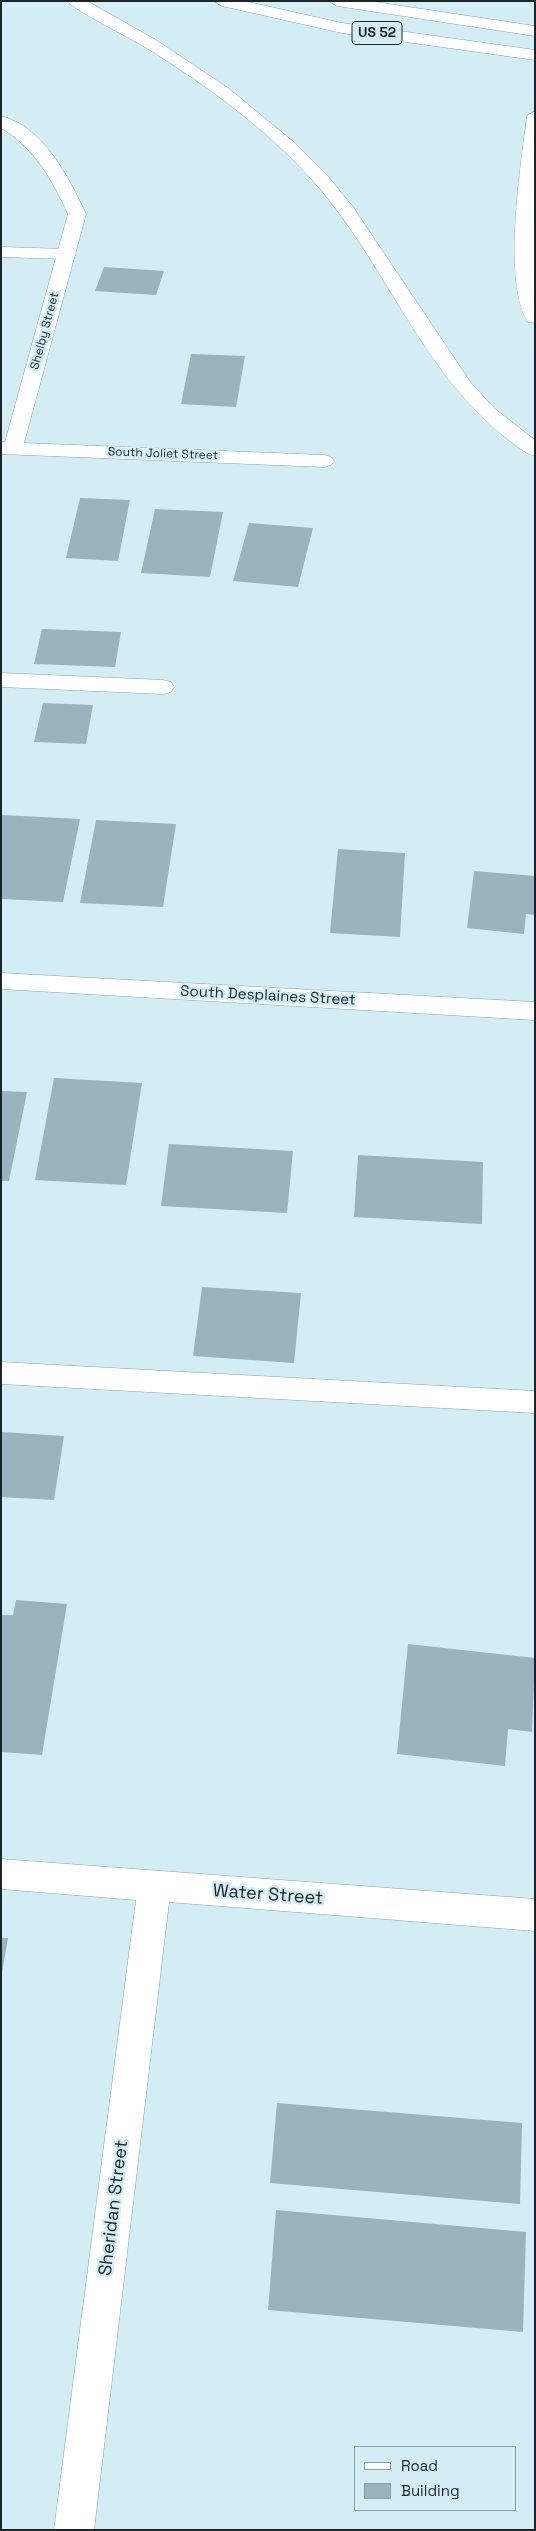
<!DOCTYPE html>
<html>
<head>
<meta charset="utf-8">
<style>
  body { margin:0 }
  #map { position:relative; width:536px; height:2531px; overflow:hidden; background:#d2edf4; font-family:"Space Grotesk",sans-serif }
  canvas { display:block }
  .frame { position:absolute; inset:0; border:2px solid #1b2528; pointer-events:none }
  .legend { position:absolute; left:354px; top:2446px; width:162px; height:65px; box-sizing:border-box; background:#d2edf4; border:1px solid #899da2; margin:0; padding:6px 9px; list-style:none; font-size:15px; color:#1b2528 }
  .legend li { display:flex; align-items:center; gap:10px; height:25px }
  .legend b { width:25px; border:1px solid #899da2 }
</style>
</head>
<body>
<div id="map">
<canvas width="536" height="2531"></canvas>
<div class="frame"></div>
<ul class="legend">
<li><b style="height:6px;background:#fff"></b>Road</li>
<li><b style="height:14px;background:#9ab4bb"></b>Building</li>
</ul>
</div>
<script>
const c = document.querySelector('canvas').getContext('2d');
c.lineJoin = 'round';
function paint(path, color) {
  c.fillStyle = color;
  c.fill(path, 'evenodd');
}
function strokePath(path, color, width, dash) {
  c.strokeStyle = color;
  c.lineWidth = width;
  c.lineCap = dash ? 'butt' : 'round';
  c.setLineDash(dash || []);
  c.stroke(path);
}
function drawText(font, color, halo, rows, align = 'center') {
  c.font = font + ' "Space Grotesk",sans-serif';
  c.lineWidth = 5;
  c.setLineDash([]);
  c.textBaseline = 'middle';
  c.strokeStyle = halo;
  c.fillStyle = color;
  for (const [text, x, y, turn = 0] of rows) {
    c.save();
    c.translate(x, y);
    c.rotate((+turn || 0) * Math.PI / 180);
    c.textAlign = isNaN(turn) ? turn : align;
    if (halo) c.strokeText(text, 0, 0);
    c.fillText(text, 0, 0);
    c.restore();
  }
}
paint(new Path2D(`
  M 104,267 L 164,271 L 156,295 L 95,291 Z
  M 191,354 L 245,356 L 236,407 L 181,404 Z
  M 80,498 L 130,500 L 118,561 L 66,558 Z
  M 155,509 L 223,512 L 210,577 L 141,573 Z
  M 249,523 L 313,528 L 298,587 L 233,581 Z
  M 42,629 L 121,632 L 115,667 L 34,664 Z
  M 43,703 L 93,705 L 86,744 L 34,742 Z
  M 1,815 L 80,819 L 63,902 L 1,899 Z
  M 96,820 L 176,824 L 163,907 L 80,903 Z
  M 338,849 L 405,853 L 400,937 L 330,933 Z
  M 474,871 L 535,876 L 535,915 L 526,914 L 524,934 L 467,928 Z
  M 54,1078 L 142,1083 L 126,1185 L 35,1180 Z
  M 1,1091 L 27,1092 L 9,1181 L 1,1181 Z
  M 169,1144 L 293,1151 L 287,1213 L 161,1206 Z
  M 358,1155 L 483,1162 L 482,1224 L 354,1217 Z
  M 202,1287 L 301,1293 L 294,1363 L 193,1356 Z
  M 1,1432 L 64,1436 L 54,1500 L 1,1497 Z
  M 16,1600 L 67,1604 L 42,1755 L 1,1752 L 1,1615 L 13,1615 Z
  M 408,1644 L 535,1658 L 532,1732 L 508,1729 L 505,1766 L 397,1754 Z
  M 1,1938 L 8,1938 L 2,1972 L 1,1972 Z
  M 277,2103 L 522,2123 L 520,2204 L 270,2183 Z
  M 276,2210 L 526,2232 L 523,2332 L 268,2310 Z`), '#9ab4bb');
const lane = new Path2D(`
  M 1,247 L 67,249 L 73,250 L 76,254 L 73,258 L 67,259 L 1,257 Z
  M 1,673 L 163,680 L 171,682 L 174,687 L 171,692 L 163,694 L 1,687 Z
  M 1,1362 L 535,1391 L 535,1413 L 1,1384 Z`);
const street = new Path2D(`
  M 1,116 C 44,127 69,178 86,214 L 24,443 L 324,455 L 331,457 L 334,461 L 331,465 L 324,467 L 1,454 L 1,442 L 5,442 L 68,214 C 52,180 35,148 1,128 Z
  M 1,973 L 535,1002 L 535,1020 L 1,989 Z
  M 1,1859 L 535,1899 L 535,1931 L 169,1902 L 94,2530 L 54,2530 L 136,1900 L 1,1889 Z`);
const primary = new Path2D(`
  M 214,1 L 244,1 L 342,23 L 535,50 L 535,60 L 342,33 L 222,6 Z
  M 329,1 L 369,1 L 535,26 L 535,36 L 337,6 Z`);
const highway = new Path2D(`
  M 67,1 L 87,1 L 156,40 L 228,88 L 295,143 L 326,174 L 353,207 L 471,383 L 495,409 L 535,440 L 535,456 C 524,453 515,445 506,438 C 421,371 385,262 314,182 C 266,128 206,85 145,47 C 132,39 74,10 67,1 Z
  M 535,111 L 535,323 L 528,322 C 502,283 521,163 527,116 Z`);
strokePath(lane, '#89a2a9', 1);
strokePath(street, '#89a2a9', 1);
strokePath(primary, '#89a2a9', 1);
strokePath(highway, '#89a2a9', 1);
paint(lane, '#fff');
paint(street, '#fff');
paint(primary, '#fff');
paint(highway, '#fff');
drawText('12px', '#1b2528', '#d2edf4', [
  ["Shelby Street",45,331,-75],
  ["South Joliet Street",163,454,2]
]);
for (const [x, y, w] of [
  [377,33,50]
]) {
  const box = new Path2D();
  box.roundRect(x - w / 2, y - 11.5, w, 23, 4);
  c.fillStyle = '#d2edf4';
  c.fill(box);
  strokePath(box, '#1b2528', 1);
}
drawText('bold 14px', '#1b2528', null, [
  ["US 52",377,33]
]);
drawText('15px', '#1b2528', '#d2edf4', [
  ["South Desplaines Street",268,996,3]
]);
drawText('18px', '#1b2528', '#d2edf4', [
  ["Water Street",268,1895,4],
  ["Sheridan Street",114,2208,-83]
]);
</script>
</body>
</html>
